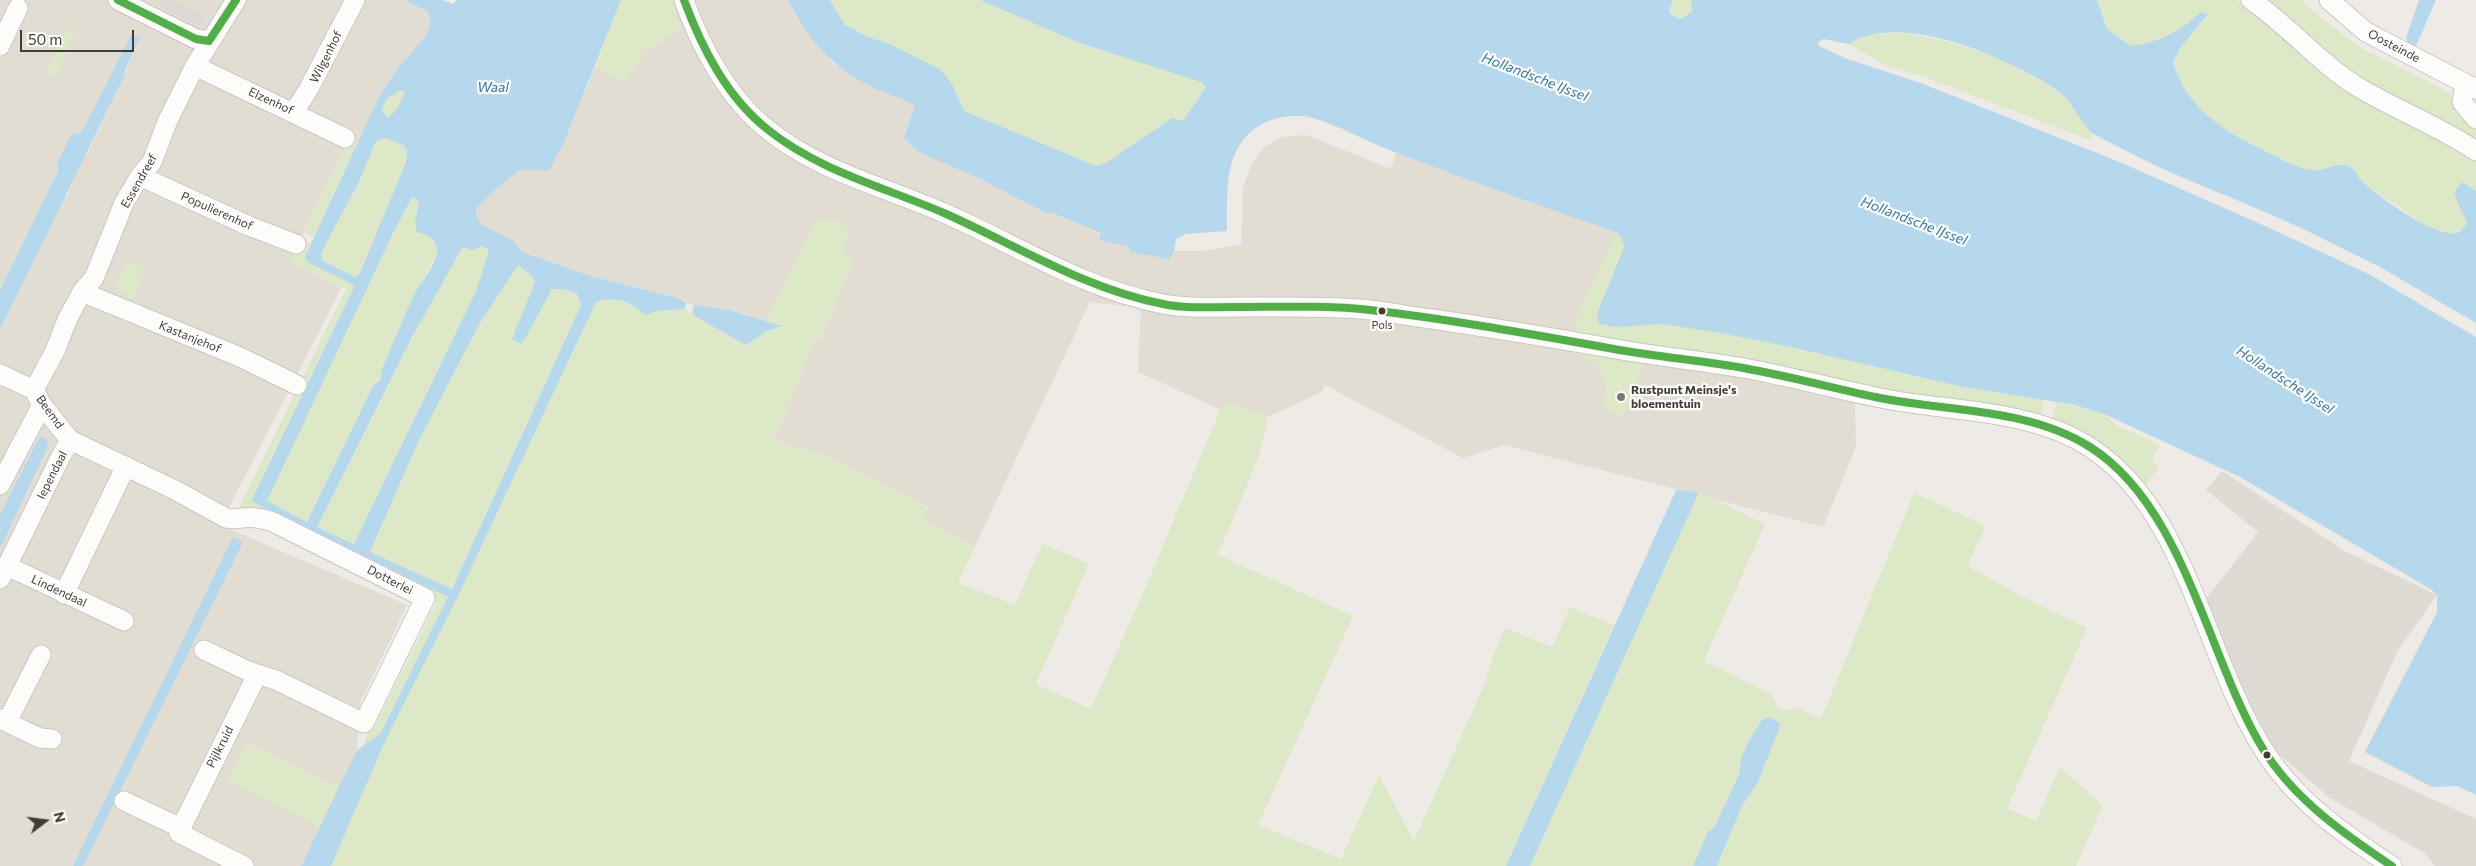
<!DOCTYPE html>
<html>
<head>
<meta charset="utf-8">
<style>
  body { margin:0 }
  #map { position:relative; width:2476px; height:866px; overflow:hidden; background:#eeebe6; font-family:Commissioner,sans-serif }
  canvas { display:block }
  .north { position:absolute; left:20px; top:796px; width:50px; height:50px; -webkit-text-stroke:4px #fff; paint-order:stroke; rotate:75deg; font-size:14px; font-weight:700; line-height:20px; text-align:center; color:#423c33 }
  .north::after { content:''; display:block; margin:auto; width:18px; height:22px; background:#423c33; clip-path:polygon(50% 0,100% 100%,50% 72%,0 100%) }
  .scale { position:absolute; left:20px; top:30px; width:114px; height:22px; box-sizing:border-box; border:2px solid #423c33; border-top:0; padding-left:6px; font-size:15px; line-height:18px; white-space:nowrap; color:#423c33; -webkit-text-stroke:4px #fff; paint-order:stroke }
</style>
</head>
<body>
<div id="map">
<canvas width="2476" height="866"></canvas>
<div class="north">N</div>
<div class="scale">50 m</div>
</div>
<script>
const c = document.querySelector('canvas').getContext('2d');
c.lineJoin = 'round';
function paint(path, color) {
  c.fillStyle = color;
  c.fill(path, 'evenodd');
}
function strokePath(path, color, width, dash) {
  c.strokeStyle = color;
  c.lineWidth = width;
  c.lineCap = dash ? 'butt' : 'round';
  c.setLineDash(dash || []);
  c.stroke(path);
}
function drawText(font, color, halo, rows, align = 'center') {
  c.font = font + ' Commissioner,sans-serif';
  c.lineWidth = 4.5;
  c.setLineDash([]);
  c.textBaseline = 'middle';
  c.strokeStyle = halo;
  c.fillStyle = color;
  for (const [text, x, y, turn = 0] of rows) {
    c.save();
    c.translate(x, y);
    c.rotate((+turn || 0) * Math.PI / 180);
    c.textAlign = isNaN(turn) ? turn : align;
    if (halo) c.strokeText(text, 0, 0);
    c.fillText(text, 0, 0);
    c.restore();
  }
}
paint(new Path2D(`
  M 0,0 L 405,0 L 427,11 L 431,20 L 426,35 L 398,68 L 380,94 L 358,141 L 350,138 L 290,261 L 342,287 L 220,525 L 407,605 L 361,701 L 357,750 L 301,866 L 0,866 L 0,330 L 63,197 L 66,198 L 82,160 L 85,154 L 87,155 L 140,39 L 131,35 L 84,128 L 57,164 L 58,171 L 0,290 Z
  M 671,0 L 788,0 L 797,19 L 832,62 L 856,79 L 915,105 L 904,138 L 918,152 L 976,177 L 1048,214 L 1050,212 L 1101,234 L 1099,240 L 1130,247 L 1129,252 L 1169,259 L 1174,251 L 1203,251 L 1241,244 L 1243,187 L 1251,165 L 1263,148 L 1281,137 L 1306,135 L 1391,169 L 1396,153 L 1616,232 L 1854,362 L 1856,447 L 1823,527 L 1504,445 L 1463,458 L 1325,385 L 1322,392 L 1252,424 L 1138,372 L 1141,308 L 1090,302 L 975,546 L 923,520 L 928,506 L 832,458 L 773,440 L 789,406 L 815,338 L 820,340 L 853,261 L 852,257 L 844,253 L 843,248 L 848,237 L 818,219 L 766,321 L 729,310 L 694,305 L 678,298 L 591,276 L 535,256 L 523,251 L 514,241 L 483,225 L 477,216 L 476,209 L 497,188 L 520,170 L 530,169 L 565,140 L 595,67 L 625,82 L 644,52 L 681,29 Z`), '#e2ddd3');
paint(new Path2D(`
  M 2222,471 L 2345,551 L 2437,595 L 2398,650 L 2349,761 L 2476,819 L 2476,866 L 2435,866 L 2426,854 L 2330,798 L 2274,750 L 2199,608 L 2258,532 L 2206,490 Z`), '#dedad4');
paint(new Path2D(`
  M 621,0 L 671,0 L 681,29 L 644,52 L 625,82 L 595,67 Z
  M 830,0 L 980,0 L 1077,42 L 1202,82 L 1206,87 L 1183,121 L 1106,163 L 1096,166 L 964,111 L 952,84 L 890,44 L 868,37 L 845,25 Z
  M 1673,0 L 1691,0 L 1692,12 L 1686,17 L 1676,18 L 1669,9 Z
  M 2097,0 L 2236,0 L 2476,159 L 2476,191 L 2462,182 L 2463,211 L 2467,223 C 2450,248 2419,221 2402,209 C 2388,200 2373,192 2361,180 C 2358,177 2356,171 2352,168 C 2339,159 2325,172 2312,170 C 2296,168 2283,160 2269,153 C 2227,134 2187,110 2173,62 L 2181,47 L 2208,15 L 2200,12 C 2181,31 2157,43 2131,46 L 2107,29 Z
  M 2262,0 L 2301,0 L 2326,22 L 2361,48 L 2441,88 L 2457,99 L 2476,121 L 2476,143 L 2369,86 Z
  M 68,28 L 76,32 L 54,77 L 47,73 Z
  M 1907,33 C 1962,43 2022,60 2065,98 C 2076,107 2084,123 2093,134 L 2090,140 L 1925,77 L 1883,64 L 1849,44 L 1867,34 Z
  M 401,90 L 405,93 L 397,109 L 388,118 L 382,110 L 386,100 Z
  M 351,137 L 358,141 L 314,237 L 304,232 Z
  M 386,138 L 405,146 L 407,151 L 406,162 L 360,273 L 356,277 L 323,261 L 321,253 L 359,182 L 376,141 Z
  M 413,198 L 419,199 L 415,222 L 433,239 L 437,246 L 437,254 L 415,294 L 382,369 L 383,374 L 373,386 L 308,522 L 266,501 L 394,231 Z
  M 826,217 L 843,225 L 849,231 L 843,248 L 844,253 L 852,257 L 853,261 L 820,340 L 815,338 L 789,406 L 773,440 L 832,458 L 928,506 L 923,520 L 975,546 L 958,583 L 1015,605 L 1042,544 L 1089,563 L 1036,684 L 1091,709 L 1141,598 L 1224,401 L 1262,413 C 1263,414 1266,419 1266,420 C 1270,439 1227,532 1218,555 L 1353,616 L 1258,825 L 1341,859 L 1379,775 L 1414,841 L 1486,681 L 1492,659 L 1505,628 L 1552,647 L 1570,607 L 1614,625 L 1506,866 L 331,866 L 387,737 L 460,592 L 596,302 C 615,296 631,301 645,315 L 657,311 L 684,309 L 746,345 L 767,331 L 781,327 L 766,321 L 818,219 Z
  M 1616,232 L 1625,245 L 1598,312 L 1597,321 L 1601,324 L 1616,327 L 1662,324 L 1721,333 L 1791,347 L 1963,387 L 2044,400 L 2041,415 L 1971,406 L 1579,337 L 1575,322 Z
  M 306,242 L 311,244 L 305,257 L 351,283 L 354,287 L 251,499 L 448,597 L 380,734 L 363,748 L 370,726 L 374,728 L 436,604 L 431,601 L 434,594 L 270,513 L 238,510 L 346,289 L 290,261 L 299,243 Z
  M 483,246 L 489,251 L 476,291 L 354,544 L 316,526 L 412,337 L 461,250 L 464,247 L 472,250 Z
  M 128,261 L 146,268 L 133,298 L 115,290 Z
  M 518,265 L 530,274 L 535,282 L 512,339 L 522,343 L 552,289 L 568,290 L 577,294 L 581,305 L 452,589 L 370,552 L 419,440 L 480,323 Z
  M 1581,353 L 1643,364 L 1629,404 L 1622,416 L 1603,409 C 1609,379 1607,371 1581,356 Z
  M 2057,402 L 2104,414 L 2118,426 L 2160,445 L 2152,461 L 2159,467 L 2145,485 C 2118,454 2088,436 2052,419 Z
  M 1699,492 L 1765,524 L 1704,661 L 1771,694 L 1779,708 L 1791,711 L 1798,708 L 1821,719 L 1914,493 L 1986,526 L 1967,566 L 2025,598 L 2087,628 L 2007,808 L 2036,821 L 2060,767 L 2103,805 L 2076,866 L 1717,866 L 1742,806 L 1757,784 L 1770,752 L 1740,765 L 1740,772 L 1714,828 L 1708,832 L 1693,866 L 1530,866 Z
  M 247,743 L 335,786 L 337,783 L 341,785 L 319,831 L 314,828 L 316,825 L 228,781 Z`), '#dce8c6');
paint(new Path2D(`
  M 162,0 L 174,0 L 205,16 L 200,27 L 159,6 Z`), '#dddad6');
paint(new Path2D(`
  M 405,0 L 443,0 L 453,4 L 457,0 L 621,0 L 565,140 L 549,170 L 520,170 L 497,188 L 476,209 L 477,216 L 483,225 L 514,241 L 523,252 L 591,276 L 678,298 L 687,303 L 684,309 L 657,311 L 645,315 C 631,301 615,296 596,302 L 460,592 L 387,737 L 331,866 L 301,866 L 357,750 L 380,734 L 448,597 L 251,501 L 354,287 L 350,283 L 307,262 L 305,257 L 380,94 L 398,68 L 426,35 L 431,20 L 427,11 ZM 401,90 L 405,93 L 397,109 L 388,118 L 382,110 L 386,100 ZM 386,138 L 405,146 L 407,151 L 406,162 L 360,273 L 355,277 L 323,261 L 321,253 L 359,182 L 376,141 ZM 412,198 L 419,200 L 415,222 L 417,232 C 427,234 438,240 437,252 C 436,265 422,281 415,293 C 403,318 393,344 382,369 L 380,380 L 373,386 L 307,522 L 267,501 L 394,231 ZM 483,246 L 489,251 L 476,291 L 354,544 L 317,527 L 412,337 L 461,250 L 464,247 L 472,250 ZM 518,265 L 530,274 L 535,282 L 512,339 L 522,344 L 552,289 L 568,290 L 577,294 L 581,305 L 452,589 L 370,552 L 419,440 L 480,323 Z
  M 788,0 L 830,0 L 845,25 L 868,37 L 890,44 L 941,70 L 952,84 L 964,111 L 1096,166 L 1106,163 L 1172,118 L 1183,121 L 1206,87 L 1201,82 L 1077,42 L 980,0 L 1673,0 L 1669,10 L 1672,15 L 1680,19 L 1692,12 L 1691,0 L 2097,0 L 2107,29 L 2131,46 C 2157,43 2182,31 2200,12 L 2208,14 L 2181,47 L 2173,62 C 2186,109 2228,134 2269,153 C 2283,160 2296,168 2312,170 C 2325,172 2339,159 2352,168 C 2356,171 2358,177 2361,180 C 2375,195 2436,238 2456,233 C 2461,232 2464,227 2467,223 L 2455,196 L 2455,191 L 2462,182 L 2476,191 L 2476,323 C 2418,290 2360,257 2300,228 C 2237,198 2171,176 2110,143 C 2105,141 2098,138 2093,134 C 2082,125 2076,109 2066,98 C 2045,79 2015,66 1990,55 C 1953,39 1884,19 1849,44 L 1823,39 L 1818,43 L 1845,58 L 1921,83 L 2170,182 L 2371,275 L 2476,337 L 2476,795 L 2457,786 L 2432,787 L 2365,752 L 2437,612 L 2437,595 L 2432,590 L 2240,477 L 2104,414 L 2070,404 L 1963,387 L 1791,347 L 1721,333 L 1662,324 L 1616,327 L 1601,324 L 1597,321 L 1598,312 L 1625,245 L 1618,233 C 1544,207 1470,181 1397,153 C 1368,143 1338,124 1309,117 C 1294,114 1278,117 1264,123 C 1222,145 1228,191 1227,231 L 1186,234 L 1176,239 L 1174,251 L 1169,259 L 1129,252 L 1130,247 L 1099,240 L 1101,233 L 1050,212 L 1048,214 L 976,177 L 918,152 L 904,138 L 915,105 C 895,96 873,89 855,78 C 826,60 803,31 788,0 Z
  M 2419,0 L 2436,0 L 2416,46 L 2408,43 L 2406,38 Z
  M 131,35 L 140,38 L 124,72 L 125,74 L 0,330 L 0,290 L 58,171 L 57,164 L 72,133 L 79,134 L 84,128 Z
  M 694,305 L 729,310 L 782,326 L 767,331 L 746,345 L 698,318 L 692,313 Z
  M 42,437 L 47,440 L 48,446 L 0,549 L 0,515 L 38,440 Z
  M 1676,490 L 1699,492 L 1530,866 L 1506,866 Z
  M 233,537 L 243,542 L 83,866 L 73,866 Z
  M 1767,718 L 1772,718 L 1780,724 L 1778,732 L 1757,784 L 1742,806 L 1717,866 L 1693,866 L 1708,832 L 1714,828 L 1740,772 C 1739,754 1753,735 1762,720 Z`), '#b6d8ec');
paint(new Path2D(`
  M 1823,39 L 1851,46 L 1821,43 L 1845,56 L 1922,80 L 2086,144 L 2294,235 L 2372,273 L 2467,329 L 2476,334 L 2476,337 L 2371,275 L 2293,238 L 2085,147 L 1921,83 L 1845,58 L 1819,46 L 1818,43 Z
  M 2093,134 L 2172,174 L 2299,227 L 2378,266 L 2476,323 L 2476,326 L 2377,269 L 2298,230 L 2171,176 L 2110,146 L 2092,136 Z`), '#eeebe6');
const minor = new Path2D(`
  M 118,0 L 196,39 L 209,41
  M 684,0 C 700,46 728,98 767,129 C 818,171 885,187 944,213 C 1017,245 1084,289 1163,304 C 1190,309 1219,307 1246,307 C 1284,307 1322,306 1360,309 C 1384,311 1408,316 1432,319 C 1493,328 1554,338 1616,349 C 1660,357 1705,361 1749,369 C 1796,378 1843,391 1891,400 C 1941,409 1994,410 2044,426 C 2183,468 2195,641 2263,749 C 2295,800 2342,833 2392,866
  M 2251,0 C 2289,26 2319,63 2358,87 C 2396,110 2439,126 2476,151
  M 2329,0 L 2366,32 L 2476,89
  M 0,46 L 18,8
  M 195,66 L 345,138
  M 2465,83 L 2462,102 L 2476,119
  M 294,112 L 308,90 L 355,0
  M 140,176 L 249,226 L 296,244
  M 82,292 L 240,357 L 297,385
  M 0,374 L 34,390 L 42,405 L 70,440
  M 34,390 L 55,351 L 67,320 L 82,292 L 94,278 L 124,203 L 140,176 L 152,162 L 168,120 L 195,66 L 236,0
  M 0,485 L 42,405
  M 7,566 L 61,456 L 70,440 L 175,490 L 226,518 C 234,520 236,518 243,518 C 253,516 264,519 273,522 L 425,598 L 364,723 L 276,680 L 248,671 L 204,650
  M 0,579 L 7,566 L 124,621
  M 64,594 L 126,466
  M 0,719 L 40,738 L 52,739
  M 7,722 L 41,655
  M 124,801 L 181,828 L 179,833 L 244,866
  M 181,828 L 257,675`);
strokePath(minor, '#cac7c2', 21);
strokePath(minor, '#fcfcfb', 19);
strokePath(new Path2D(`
  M 118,0 L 196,39 L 209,41
  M 684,0 C 702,48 726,96 767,129 C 819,171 884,187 944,213 C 1016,245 1085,289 1163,304 C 1187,309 1211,307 1235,307 C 1280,307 1326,305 1370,310 C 1456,320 1541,336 1626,351 C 1666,358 1708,361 1748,369 C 1793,377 1836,389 1880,398 C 1950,412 2028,408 2090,447 C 2185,507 2207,657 2263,749 C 2294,799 2344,834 2392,866
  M 209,41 L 236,0`), '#50af46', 8);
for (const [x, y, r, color] of [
  [1382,311,4.5,"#423c33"],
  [1621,397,5,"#7e7972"],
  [2267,755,4.5,"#423c33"]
]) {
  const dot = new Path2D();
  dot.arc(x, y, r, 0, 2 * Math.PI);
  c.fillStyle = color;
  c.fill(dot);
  strokePath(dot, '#fff', 2);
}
drawText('11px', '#423c33', '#fff', [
  ["Pols",1382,325]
]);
drawText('12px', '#423c33', '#fff', [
  ["Oosteinde",2394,46,28],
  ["Wilgenhof",326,57,-63],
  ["Elzenhof",271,101,25],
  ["Essendreef",139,181,-60],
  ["Populierenhof",217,211,24],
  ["Kastanjehof",190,337,22],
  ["Beemd",50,412,54],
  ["Iependaal",52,475,-63],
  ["Dotterlei",390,580,27],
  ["Lindendaal",59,591,25],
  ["Pijlkruid",220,747,-63]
]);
drawText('bold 12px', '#423c33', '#fff', [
  ["Rustpunt Meinsje's",1631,390],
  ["bloementuin",1631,404]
], 'left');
drawText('italic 14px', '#2f7aac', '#fff', [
  ["Hollandsche IJssel",1535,77,21],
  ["Waal",493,87],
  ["Hollandsche IJssel",1914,221,21],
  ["Hollandsche IJssel",2285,380,33]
]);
</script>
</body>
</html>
